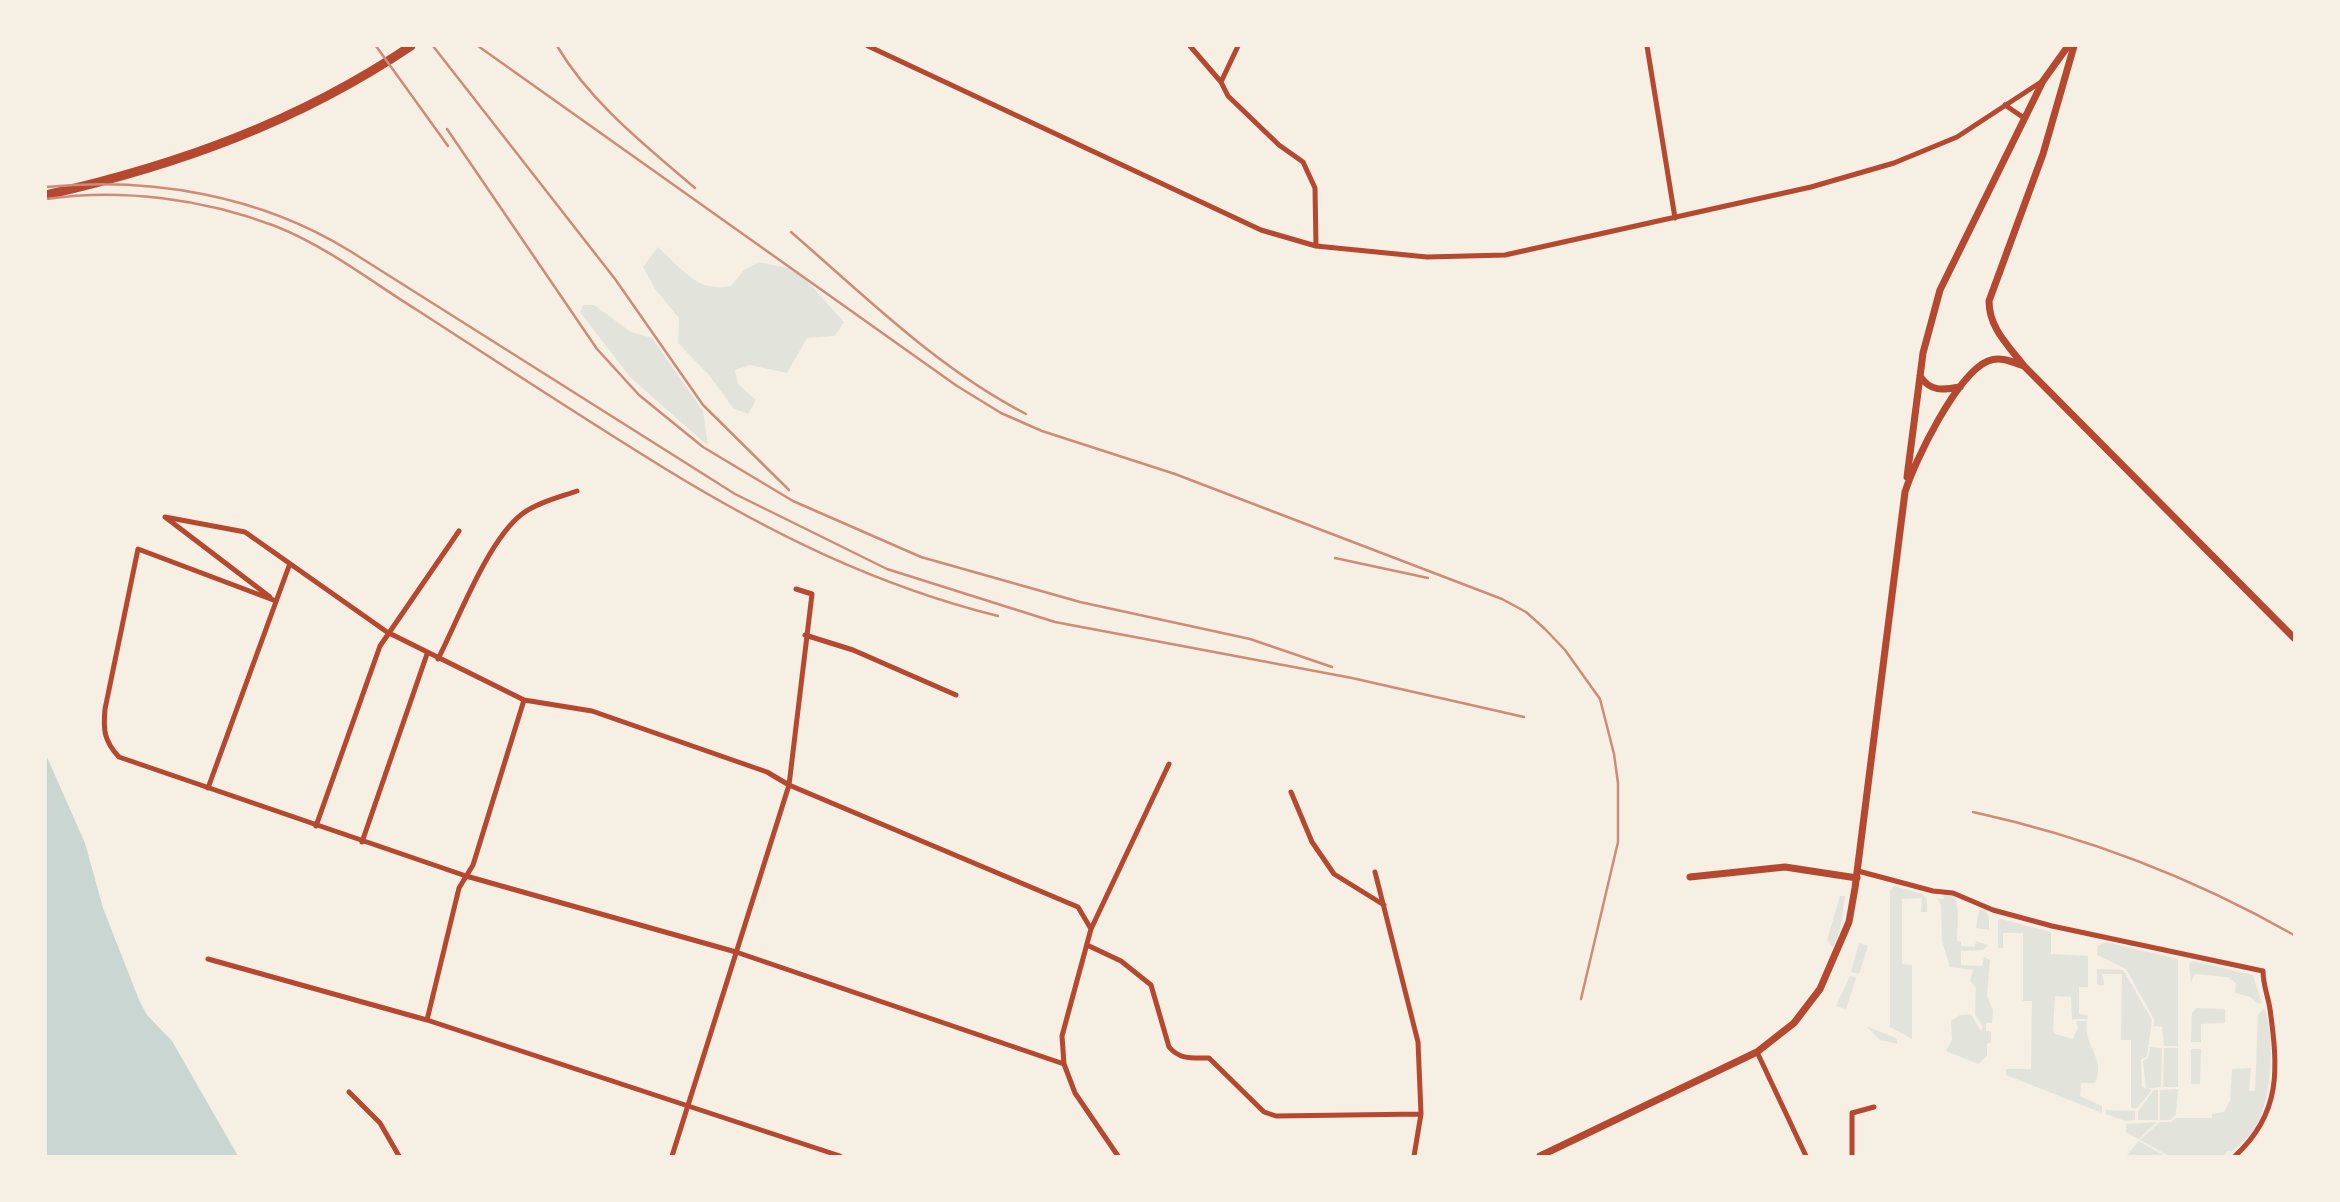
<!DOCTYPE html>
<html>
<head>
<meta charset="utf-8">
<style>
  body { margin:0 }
  #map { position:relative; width:2340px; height:1202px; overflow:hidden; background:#f6efe4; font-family:"Fira Sans Condensed",sans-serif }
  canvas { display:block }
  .frame { position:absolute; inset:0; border:47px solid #f6efe4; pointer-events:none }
</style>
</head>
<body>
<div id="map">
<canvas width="2340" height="1202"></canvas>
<div class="frame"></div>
</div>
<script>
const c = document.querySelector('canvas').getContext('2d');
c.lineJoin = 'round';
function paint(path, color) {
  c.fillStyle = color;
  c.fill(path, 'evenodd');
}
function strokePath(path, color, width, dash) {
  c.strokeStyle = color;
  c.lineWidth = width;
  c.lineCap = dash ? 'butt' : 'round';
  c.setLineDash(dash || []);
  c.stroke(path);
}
paint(new Path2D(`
  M 658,247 C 683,269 696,293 731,286 L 744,270 L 759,262 L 797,270 L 844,322 L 835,336 L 807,338 L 787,373 L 750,365 L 735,370 L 738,384 L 756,400 L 748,414 L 733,408 L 709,375 L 678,343 L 679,318 L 655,289 L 643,267 Z
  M 583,305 L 594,305 L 631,332 L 652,338 L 703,411 L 708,446 L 630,377 L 580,312 Z
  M 1894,886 L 1923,894 L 1927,899 L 1927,912 L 1921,912 L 1922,898 L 1902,899 L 1902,964 L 1912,965 L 1912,1039 L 1890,1027 L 1890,891 Z
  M 1943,893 L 1955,896 C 1960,913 1957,925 1957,941 L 1961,942 L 1961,946 L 1975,947 L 1976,941 L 1988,945 L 1983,950 L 1961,951 L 1961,965 L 1982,966 L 1984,957 L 1990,960 L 1987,996 L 1993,1010 L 1992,1023 L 1986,1023 L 1986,1031 L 1991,1032 L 1991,1042 L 1987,1044 L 1987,1056 L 1978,1064 L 1946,1051 L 1952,1040 L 1951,1021 L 1960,1015 L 1971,1014 L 1981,1031 L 1983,1027 L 1975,1014 L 1976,988 L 1970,981 L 1973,970 L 1950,967 L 1942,941 L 1941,905 L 1937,898 L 1944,899 Z
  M 1840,896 L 1845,896 L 1840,929 L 1833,948 L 1827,940 Z
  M 1985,909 L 1989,918 L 1989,930 L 1976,928 L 1979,910 Z
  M 2001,919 L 2051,932 L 2051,954 L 2088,956 L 2088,987 L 2079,987 L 2079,1014 L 2088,1015 L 2087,1019 L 2072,1019 L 2071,997 L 2055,996 L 2053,1030 L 2055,1034 L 2073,1039 L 2078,1028 L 2076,1021 L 2087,1021 C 2082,1045 2107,1058 2095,1083 L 2081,1083 L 2080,1096 L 2102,1106 L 2102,1113 L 2006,1075 L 2006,1069 L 2031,1069 L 2032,1001 L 2023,1001 L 2023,933 L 2003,933 L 2003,948 L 1998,948 L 1998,920 Z
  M 2106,942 L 2178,959 L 2178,1046 L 2164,1046 L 2162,1027 L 2154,1026 L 2154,1019 L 2126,969 L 2097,955 L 2098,946 Z
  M 1859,943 L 1868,946 L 1859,974 L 1851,972 Z
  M 2193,961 L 2253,975 L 2262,1003 L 2258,1004 L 2250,997 L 2235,993 L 2236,983 L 2227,977 L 2195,974 L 2191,982 L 2189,964 Z
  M 2097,969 L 2123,970 L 2152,1020 L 2147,1056 L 2141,1060 L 2142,1087 L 2152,1090 L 2137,1108 L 2131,1108 L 2131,1040 L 2121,1040 L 2122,974 L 2102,974 L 2104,985 L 2097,985 Z
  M 1850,976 L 1856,978 L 1846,1009 L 1836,1006 Z
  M 2196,1008 L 2225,1009 L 2225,1023 L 2201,1024 L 2201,1042 L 2191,1042 L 2192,1013 Z
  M 2264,1008 C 2276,1036 2271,1096 2258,1123 C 2253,1134 2241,1143 2232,1152 L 2228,1151 L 2224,1156 L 2169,1156 L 2140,1140 L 2160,1122 L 2171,1122 L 2176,1118 L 2212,1118 L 2212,1114 L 2224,1112 L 2230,1101 L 2232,1069 L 2251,1068 L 2249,1091 L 2255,1091 L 2258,1015 Z
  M 1866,1026 L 1896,1038 L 1898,1044 L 1880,1040 Z
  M 2150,1047 L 2162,1048 L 2161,1087 L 2146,1089 L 2143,1061 L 2148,1058 Z
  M 2164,1048 L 2178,1048 L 2178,1087 L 2163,1087 Z
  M 2191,1049 L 2201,1049 L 2200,1084 L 2191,1084 Z
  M 2178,1089 L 2176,1114 L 2170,1120 L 2160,1120 L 2160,1090 Z
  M 2154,1090 L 2158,1090 L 2158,1120 L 2138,1120 L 2138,1111 Z
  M 2106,1110 L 2135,1111 L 2135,1120 L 2125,1121 L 2106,1114 Z
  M 2157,1122 L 2139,1139 L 2126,1132 L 2126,1124 Z
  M 2139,1141 L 2165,1156 L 2126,1156 Z`), '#e2e4dc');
paint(new Path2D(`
  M 46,755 L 85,843 L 103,908 L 139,1000 L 147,1015 L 172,1041 L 238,1156 L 46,1156 Z`), '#c9d6d2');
strokePath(new Path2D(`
  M 868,46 L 1261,230 L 1316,246 L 1427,257 L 1505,255 L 1811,187 L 1894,163 L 1957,137 L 2041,82
  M 1190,46 L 1221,82 L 1228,96 L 1279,145 L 1303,162 L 1315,188 L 1316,246
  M 1647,46 L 1675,218
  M 1221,82 L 1238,46
  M 2005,105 L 2024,118
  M 270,597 L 165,517 L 245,532 L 387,632 L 524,700 L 592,711 L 767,772 L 789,785 L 1078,907 L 1091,929
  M 276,601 L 138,549 L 105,709 C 103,730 104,741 119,757 L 466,876 L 736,952 L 1064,1064
  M 805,635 L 853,650 L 956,695
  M 438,659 C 458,620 488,540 522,514 C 536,503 560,497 577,491
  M 208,788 L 289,566
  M 1291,792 L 1312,842 L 1334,874 L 1384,905
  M 316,826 L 380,646 L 459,531
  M 362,842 L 427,654
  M 1858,871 L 1933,891 L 1953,893 L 1993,910 L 2052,926 L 2263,971 C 2263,985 2268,996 2270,1009 C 2278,1068 2282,1113 2235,1156
  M 1375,872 L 1418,1042 L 1421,1114 L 1414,1156
  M 1087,945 L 1121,961 L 1151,985 L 1169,1047 C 1180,1060 1192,1058 1209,1058 L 1264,1112 L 1276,1116 L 1421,1114
  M 208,959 L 427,1020 L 840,1156
  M 427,1020 L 459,888 L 473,865 L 524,700
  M 1757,1052 L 1806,1156
  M 349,1092 L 380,1123 L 399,1156
  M 672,1156 L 789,785 L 812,594 L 796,589
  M 1118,1156 L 1075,1093 L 1064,1064 L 1062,1036 L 1091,929 L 1169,764
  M 1852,1156 L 1852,1113 L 1874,1107`), '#b5482f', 5);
strokePath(new Path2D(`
  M 2074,46 L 2043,154 L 1989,301 C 1989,328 2008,345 2024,366 L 2294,638
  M 1920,376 C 1930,392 1943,390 1960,387
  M 1907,477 L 1923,353 L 1940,290 L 2043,81 L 2068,46
  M 1690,877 L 1785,867 L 1857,878
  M 1540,1156 L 1757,1052 L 1794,1023 L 1820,989 L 1849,922 L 1855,888 L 1905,492 C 1915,460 1957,374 1988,361 C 2001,356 2012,362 2024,366`), '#b5482f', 7);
strokePath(new Path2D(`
  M 46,195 C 178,165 298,122 411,46`), '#b5482f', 9);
strokePath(new Path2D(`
  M 376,46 L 448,146
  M 433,46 L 615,279 L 703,405 L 789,490
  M 478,46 L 957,386 L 1001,413 L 1042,431 L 1175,474 L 1502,599 L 1526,612 L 1545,629 L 1565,650 L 1600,699 L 1614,754 L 1618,783 L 1618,842 L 1581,999
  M 557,46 C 591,103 645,145 695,188
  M 447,129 L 597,349 L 639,395 L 703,447 L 793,501 L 921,557 L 1080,602 L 1250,639 L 1332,667
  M 46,187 C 152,177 259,195 350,251 L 735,494 L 887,569 L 1055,622 L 1352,678 L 1524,717
  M 46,199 C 122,188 204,199 275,226 C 326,246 372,282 417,310 C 499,363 581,417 664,468 C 770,533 877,586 998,616
  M 791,232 C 866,297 937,368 1026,414
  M 1335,558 L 1428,578
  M 1973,812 C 2088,837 2192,877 2294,935`), '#cf8b77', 2.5);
</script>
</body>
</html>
